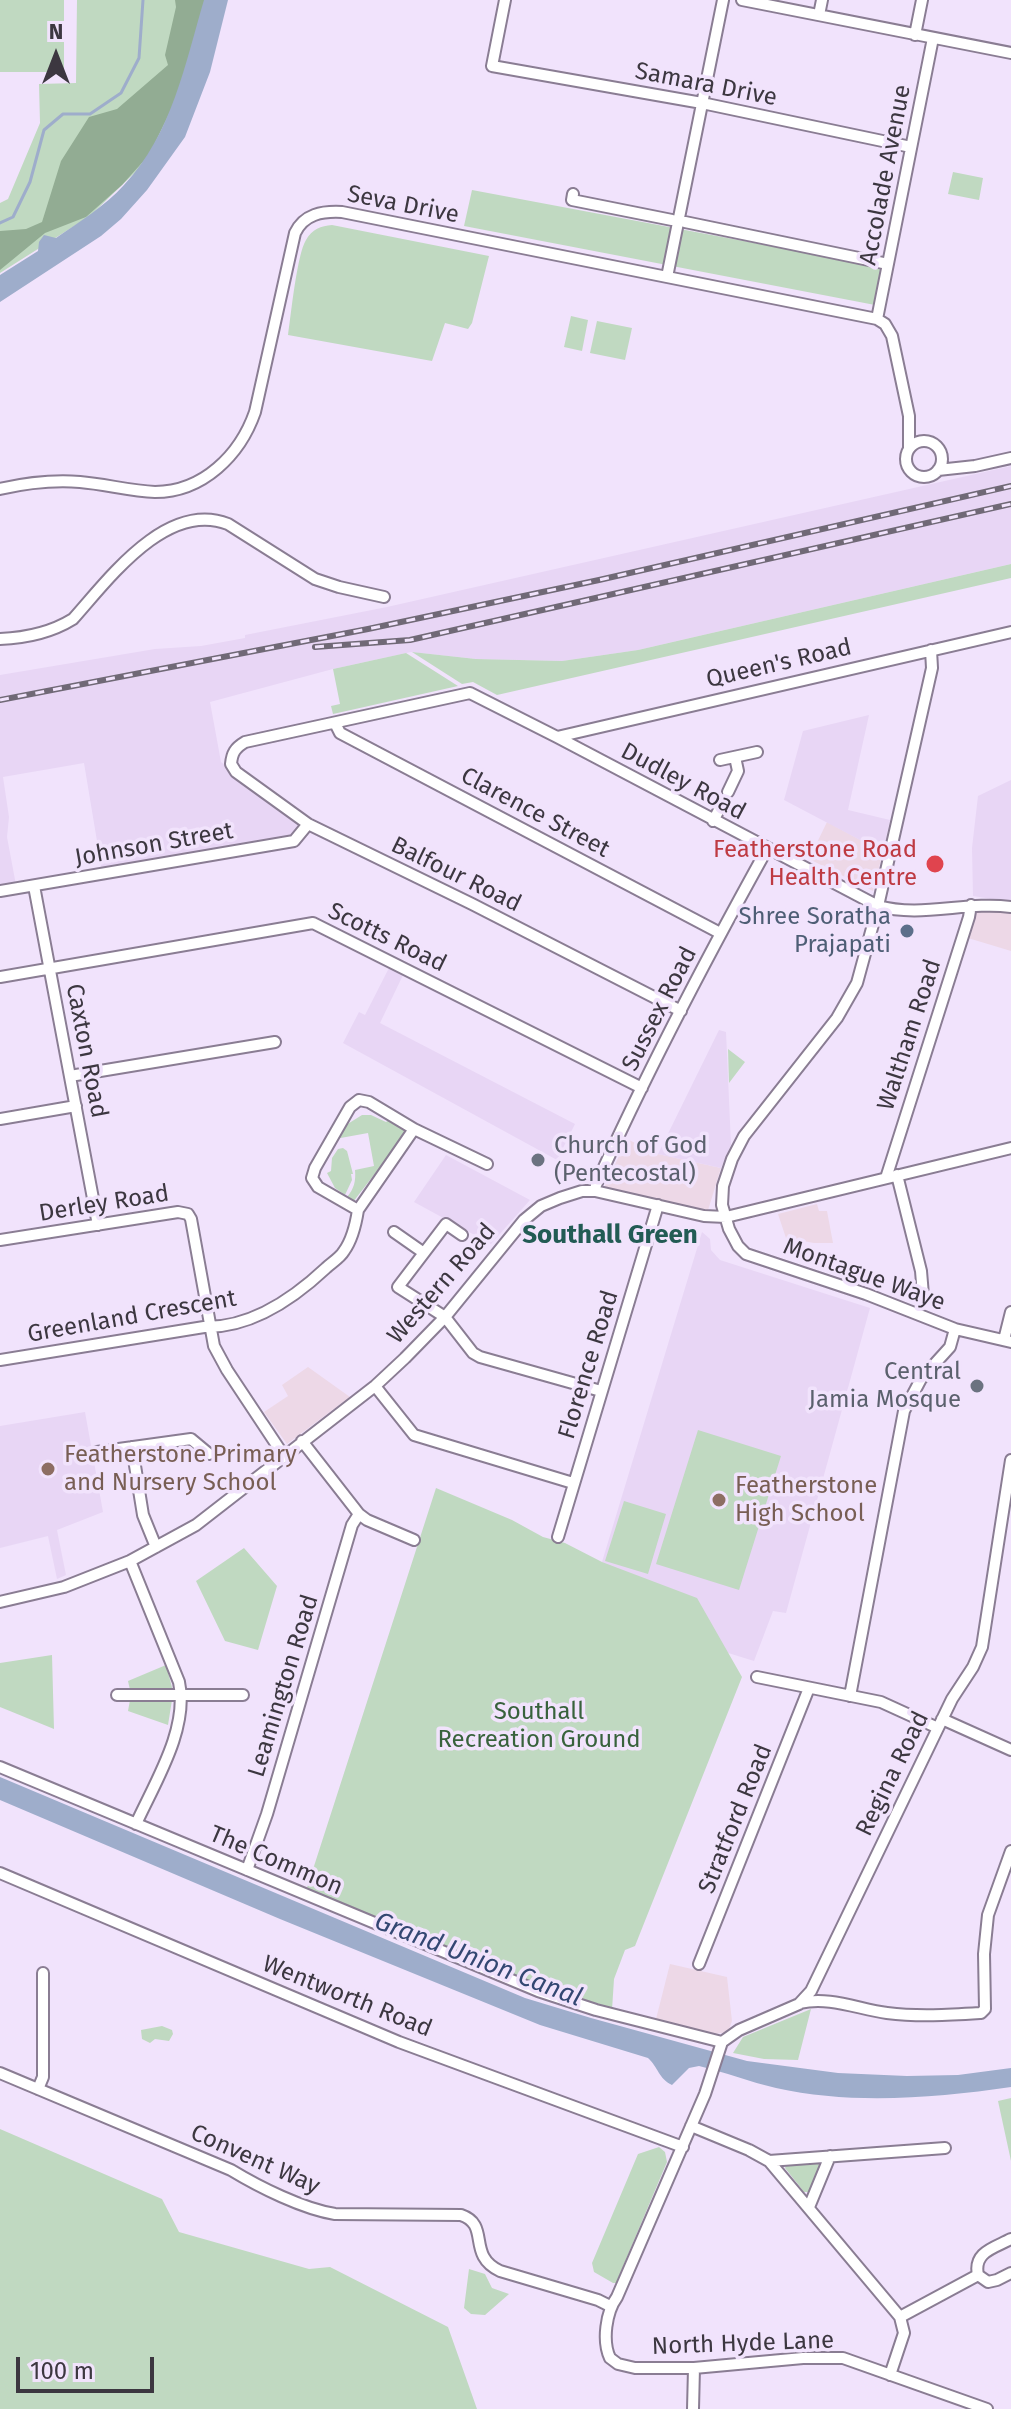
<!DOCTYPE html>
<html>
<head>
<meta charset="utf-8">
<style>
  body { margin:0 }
  #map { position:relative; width:1011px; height:2409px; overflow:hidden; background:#f1e3fc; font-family:"Fira Sans",sans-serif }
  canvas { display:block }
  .north { position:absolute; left:16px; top:16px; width:80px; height:80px; -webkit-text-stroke:6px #f1e3fc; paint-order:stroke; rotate:0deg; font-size:22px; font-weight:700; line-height:32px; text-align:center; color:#3c3740 }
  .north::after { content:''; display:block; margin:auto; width:28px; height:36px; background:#3c3740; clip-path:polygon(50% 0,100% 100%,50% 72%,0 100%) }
  .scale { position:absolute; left:16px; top:2357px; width:138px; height:36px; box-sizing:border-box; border:4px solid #3c3740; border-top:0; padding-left:10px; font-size:24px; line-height:28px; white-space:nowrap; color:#3c3740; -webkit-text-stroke:6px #f1e3fc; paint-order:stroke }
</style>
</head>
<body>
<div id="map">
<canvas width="1011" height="2409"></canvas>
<div class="north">N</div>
<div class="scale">100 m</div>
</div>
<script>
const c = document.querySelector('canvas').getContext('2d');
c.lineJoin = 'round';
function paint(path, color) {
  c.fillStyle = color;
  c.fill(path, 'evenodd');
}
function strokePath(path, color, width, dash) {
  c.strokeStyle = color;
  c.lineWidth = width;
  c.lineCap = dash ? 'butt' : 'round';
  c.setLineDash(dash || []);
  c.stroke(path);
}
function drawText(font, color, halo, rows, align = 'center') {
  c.font = font + ' "Fira Sans",sans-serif';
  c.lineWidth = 7;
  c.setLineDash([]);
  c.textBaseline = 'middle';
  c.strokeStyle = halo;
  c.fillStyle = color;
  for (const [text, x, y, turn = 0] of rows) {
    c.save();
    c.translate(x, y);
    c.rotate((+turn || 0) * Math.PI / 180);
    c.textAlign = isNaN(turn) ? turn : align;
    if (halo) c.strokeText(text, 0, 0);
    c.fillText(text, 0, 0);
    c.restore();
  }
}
paint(new Path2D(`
  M 827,822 L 883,852 L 873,891 L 809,859 Z
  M 995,908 L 1011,910 L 1011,951 L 958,935 L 963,912 Z
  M 627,1139 L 658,1154 L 721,1168 L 705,1220 L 602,1192 Z
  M 817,1204 L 819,1211 L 827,1211 L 833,1243 L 814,1243 L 786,1238 L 778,1214 Z
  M 308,1367 L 350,1397 L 287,1444 L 264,1412 L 288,1396 L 282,1385 Z
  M 670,1964 L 727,1977 L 732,2021 L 728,2032 L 715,2034 L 656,2019 Z`), '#edd8e7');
paint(new Path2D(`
  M 1011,466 L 1011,564 L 638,650 L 562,661 L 476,659 L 411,652 L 333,669 L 210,702 L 221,762 L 302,823 L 289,838 L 102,871 L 84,763 L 3,777 L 9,817 L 7,837 L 16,885 L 0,888 L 0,675 L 155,649 L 201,646 L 245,638 L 245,635 L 387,607 Z
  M 869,715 L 848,810 L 890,820 L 883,852 L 784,800 L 803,731 Z
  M 1011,780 L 1011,902 L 973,896 L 972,848 L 978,796 Z
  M 390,966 L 404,973 L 380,1023 L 575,1124 L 557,1160 L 343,1043 L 359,1012 L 365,1015 Z
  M 719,1030 L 726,1032 L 731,1145 L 721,1168 L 658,1154 Z
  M 446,1155 L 530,1200 L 491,1244 L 414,1202 Z
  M 702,1232 L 710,1239 L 711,1250 L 720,1260 L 870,1308 L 786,1613 L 773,1611 L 754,1661 L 725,1652 L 602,1562 Z
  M 85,1412 L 103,1512 L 57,1530 L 66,1575 L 57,1579 L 48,1536 L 0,1548 L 0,1426 Z`), '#e8d6f5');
paint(new Path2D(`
  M 0,0 L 64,0 L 64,72 L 0,72 Z
  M 77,0 L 209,0 L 177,99 L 147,161 L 90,216 L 0,273 L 0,203 L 8,199 L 40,123 L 39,84 L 76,83 Z
  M 953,172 L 983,178 L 979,200 L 948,194 Z
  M 472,190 L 882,267 L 875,305 L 464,226 Z
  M 332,225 L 489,256 L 472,323 L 468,329 L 445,323 L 432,361 L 288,335 C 291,315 297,254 306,240 C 312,229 321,226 332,225 Z
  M 571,316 L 588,320 L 582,351 L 564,347 Z
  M 597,321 L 632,328 L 625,360 L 590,353 Z
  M 1011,564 L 1011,578 L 497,695 L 473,682 L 462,684 L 412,652 L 476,659 L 562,661 L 638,650 Z
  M 406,653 L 458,686 L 333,714 L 331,706 L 340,704 L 333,669 Z
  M 728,1049 L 745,1062 L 729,1083 Z
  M 362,1115 L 371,1115 L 386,1122 L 389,1120 L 405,1129 L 407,1132 L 353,1202 L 347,1197 C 354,1189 356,1181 355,1170 L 374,1166 L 368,1133 L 335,1139 L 346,1125 Z
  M 343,1148 L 347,1151 L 353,1174 L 351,1174 L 352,1180 L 345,1195 L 335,1188 L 327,1173 L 331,1171 L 332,1158 L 338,1149 Z
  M 698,1430 L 781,1456 L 739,1590 L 656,1564 Z
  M 436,1488 L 512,1520 L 543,1537 L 565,1543 L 602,1562 L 697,1598 L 742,1677 L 635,1946 L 625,1950 L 614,1979 L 612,2010 L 540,1990 L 305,1894 Z
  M 624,1501 L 666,1514 L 648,1574 L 605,1561 Z
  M 244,1548 L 277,1586 L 258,1650 L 225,1641 L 196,1581 Z
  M 52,1655 L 54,1729 L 0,1707 L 0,1663 Z
  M 166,1665 L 173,1691 L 130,1690 L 128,1681 Z
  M 130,1700 L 172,1700 L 168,1725 L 128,1711 Z
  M 811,2009 L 798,2060 L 764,2059 L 733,2053 L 743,2037 Z
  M 162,2026 L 172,2030 L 173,2034 L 169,2041 L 155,2039 L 150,2043 L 142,2039 L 141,2030 Z
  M 1011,2098 L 1011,2161 L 998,2101 Z
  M 0,2129 L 162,2199 L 179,2232 L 309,2269 L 330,2267 L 448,2327 L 477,2409 L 0,2409 Z
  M 659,2147 L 665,2152 L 667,2162 L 616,2283 L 613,2283 L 594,2272 L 592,2263 L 638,2154 Z
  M 818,2162 L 820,2168 L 809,2192 L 804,2192 L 785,2168 L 786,2165 Z
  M 469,2269 L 485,2274 L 492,2288 L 509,2294 L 485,2315 L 471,2314 L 464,2308 Z`), '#c0d9c1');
paint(new Path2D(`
  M 175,0 L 208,0 L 187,77 L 149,155 L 122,185 L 86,217 L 45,233 L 0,270 L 0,231 L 26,229 L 42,222 L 61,161 L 89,117 L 117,109 L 168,65 L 165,55 L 176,7 Z`), '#92ac93');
paint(new Path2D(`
  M 204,0 L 228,0 L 210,72 L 185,137 L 147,190 L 121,219 L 101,236 L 0,302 L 0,275 L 38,251 L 39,242 L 44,235 L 56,238 C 79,222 105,206 124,185 C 172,134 185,64 204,0 Z
  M 0,1777 L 525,1998 L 591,2018 L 747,2061 L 838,2073 L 907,2076 L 958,2075 L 1011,2068 L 1011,2087 C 935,2098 852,2105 776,2088 C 750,2082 725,2072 699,2066 L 689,2068 L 672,2085 C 659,2079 658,2067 648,2058 L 540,2025 L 280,1919 L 0,1800 Z`), '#9eadcb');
strokePath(new Path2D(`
  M 0,223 L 13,217 L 30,182 L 44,130 L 63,114 L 90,114 L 121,93 L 139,58 L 143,0`), '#9eadcb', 3);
const minor = new Path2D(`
  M 505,0 L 492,66 L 702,103 L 911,147
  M 742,0 L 1011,53
  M 819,15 L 822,0
  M 915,35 L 922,0
  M 573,194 L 572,200 L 672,220
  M 685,222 L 888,264
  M 667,277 L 723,0
  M 877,319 L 933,38
  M906 459a18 18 0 1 1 36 0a18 18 0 1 1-36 0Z
  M 938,470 L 975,466 L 1011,458
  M 0,489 C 26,483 54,480 80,482 C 105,484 130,491 155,492 C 203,492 240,455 255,412 L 295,233 C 304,214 322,211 342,212 L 877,319 L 885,324 L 892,336 L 909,416 L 909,448
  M 0,639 C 25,638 52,632 73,619 C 108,580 166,500 228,524 L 315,579 L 339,587 L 384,597
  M 931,650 L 932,668 L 878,906 L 857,983 L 837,1018 L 744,1136 L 732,1159 L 723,1186 L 722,1205 L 729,1229 L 738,1246 L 746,1254 L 866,1294 L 955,1329 L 1011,1342
  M 335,723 L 340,733 L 720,933
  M 557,737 L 1011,632
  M 720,760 L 757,752
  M 728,792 L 738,771 L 735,757
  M 713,821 L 720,808
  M 34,886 L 98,1225
  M 0,891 L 294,841 L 308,824
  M 0,977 L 313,923 L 642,1088
  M 681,1011 L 472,904 L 308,824 L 236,772 L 231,764 C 232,753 235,748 245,742 L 470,693 L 557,737 L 878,906 C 921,918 967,901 1011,907
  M 70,1076 L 275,1042
  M 359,1100 L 369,1102 L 414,1129 L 358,1210 L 318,1187 L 312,1178 L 315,1168 L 350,1107 Z
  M 0,1119 L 76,1106
  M 414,1129 L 487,1164
  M 897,1175 L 921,1271 L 923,1295
  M 886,1178 L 969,917 L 971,905
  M 595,1191 L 596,1185 C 647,1071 706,959 767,849
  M 394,1232 L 424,1253
  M 462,1235 L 446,1224 L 398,1287 L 445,1317 L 473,1353 L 480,1357 L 601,1391
  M 0,1240 L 178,1212 L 188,1214 L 191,1219 L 214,1346 L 227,1370 L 284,1456
  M 1004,1340 L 1011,1312
  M 0,1360 L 204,1327 C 251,1328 293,1299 326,1268 C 331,1263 340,1258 344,1251 C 352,1240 356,1223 358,1210
  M 375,1386 L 414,1435 L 573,1483
  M 302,1441 L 359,1514 L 367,1520 L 414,1540
  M 132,1447 L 143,1515 L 156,1547
  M 97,1452 L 191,1439 L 209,1454
  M 558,1537 L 658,1205
  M 130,1561 L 179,1682 C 189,1729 155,1782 136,1824
  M 0,1602 L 64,1587 L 130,1561 L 196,1525 L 375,1386 L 405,1358 L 445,1317 L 524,1220 L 541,1206 L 560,1198 L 582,1191 L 595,1191 L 704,1216 L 726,1217 L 1011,1148
  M 757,1677 L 881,1702 L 938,1728
  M 117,1695 L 243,1695
  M 850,1696 L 904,1411 L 921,1379 L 950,1347 L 955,1329
  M 942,1719 L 1011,1750
  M 0,1767 L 538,1991 L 596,2010 L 722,2042
  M 247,1870 L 267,1814 L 352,1525 L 359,1514
  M 0,1873 L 399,2042 L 683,2147
  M 699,1964 L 809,1688
  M 800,2003 C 829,1996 858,2009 887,2013 C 918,2017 949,2015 981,2013 L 985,2009 L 984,1954 L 988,1915 L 1011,1851
  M 0,2073 L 231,2170 C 259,2187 303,2209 335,2214 L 461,2215 C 491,2225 466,2255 500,2271 L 598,2300 L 610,2306
  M 38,2089 L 43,2077 L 43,1973
  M 691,2126 L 749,2150 L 769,2161 L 900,2317 L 904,2333 L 890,2375
  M 769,2161 L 945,2148
  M 809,2207 L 830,2156
  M 1011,2239 C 994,2248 973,2252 978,2275 L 988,2282 L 997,2280 L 1011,2273
  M 900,2317 L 978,2275
  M 693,2409 L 694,2368
  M 987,2409 L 843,2358 L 803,2358 L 694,2368 L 635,2368 L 618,2364 L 610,2358 C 602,2341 606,2312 617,2297 L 705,2094 L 722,2042 L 739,2030 L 799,2004 L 811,1991 L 952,1699 L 973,1667 L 982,1647 L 1011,1460`);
strokePath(minor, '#8a7d93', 14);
strokePath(minor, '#fff', 10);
const rail = new Path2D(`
  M 315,647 L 410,640 L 1011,504
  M 0,700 L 368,629 L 599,580 L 1011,486`);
strokePath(rail, '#706976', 6);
strokePath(rail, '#f1e3fc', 3, [9]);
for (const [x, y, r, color] of [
  [935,864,10,"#e0444e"],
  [907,931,8,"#5c6f8a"],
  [538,1160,8,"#6b7280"],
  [977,1386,8,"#6b7280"],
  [48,1469,8,"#8d6e63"],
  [719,1500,8,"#8d6e63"]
]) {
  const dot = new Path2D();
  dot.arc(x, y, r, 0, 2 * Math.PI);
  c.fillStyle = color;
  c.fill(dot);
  strokePath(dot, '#f1e3fc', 3);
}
drawText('24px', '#3c3740', '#f1e3fc', [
  ["Samara Drive",706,85,11],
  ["Accolade Avenue",886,175,-79],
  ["Seva Drive",403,205,11],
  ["Queen's Road",779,664,-13],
  ["Dudley Road",683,782,28],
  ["Clarence Street",535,813,28],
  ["Johnson Street",154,845,-10],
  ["Balfour Road",456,875,26],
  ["Scotts Road",387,938,26],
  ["Sussex Road",660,1009,-63],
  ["Waltham Road",910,1035,-72],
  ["Caxton Road",86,1051,79],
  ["Derley Road",104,1204,-9],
  ["Montague Waye",864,1275,20],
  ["Western Road",442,1284,-49],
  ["Greenland Crescent",132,1317,-10],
  ["Florence Road",589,1365,-73],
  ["Leamington Road",284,1686,-73],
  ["Regina Road",893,1774,-64],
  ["Stratford Road",736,1819,-68],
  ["The Common",276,1861,23],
  ["Wentworth Road",347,1997,22],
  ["Convent Way",255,2160,24],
  ["North Hyde Lane",743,2344,-2]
]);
drawText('24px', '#be3a42', '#f1e3fc', [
  ["Featherstone Road",917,850],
  ["Health Centre",917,878]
], 'right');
drawText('24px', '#4e5e75', '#f1e3fc', [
  ["Shree Soratha",891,917],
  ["Prajapati",891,945]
], 'right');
drawText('24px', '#5b616d', '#f1e3fc', [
  ["Church of God",554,1146],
  ["(Pentecostal)",554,1174],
  ["Central",961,1372,"right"],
  ["Jamia Mosque",961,1400,"right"]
], 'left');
drawText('24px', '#785e54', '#f1e3fc', [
  ["Featherstone Primary",64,1455],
  ["and Nursery School",64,1483],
  ["Featherstone",735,1486],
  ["High School",735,1514]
], 'left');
drawText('24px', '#38623c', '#f1e3fc', [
  ["Southall",539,1712],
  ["Recreation Ground",539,1740]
]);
drawText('bold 26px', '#225b54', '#f1e3fc', [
  ["Southall Green",610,1236]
]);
drawText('italic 26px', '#334772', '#f1e3fc', [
  ["Grand Union Canal",478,1960,21]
]);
</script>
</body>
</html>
